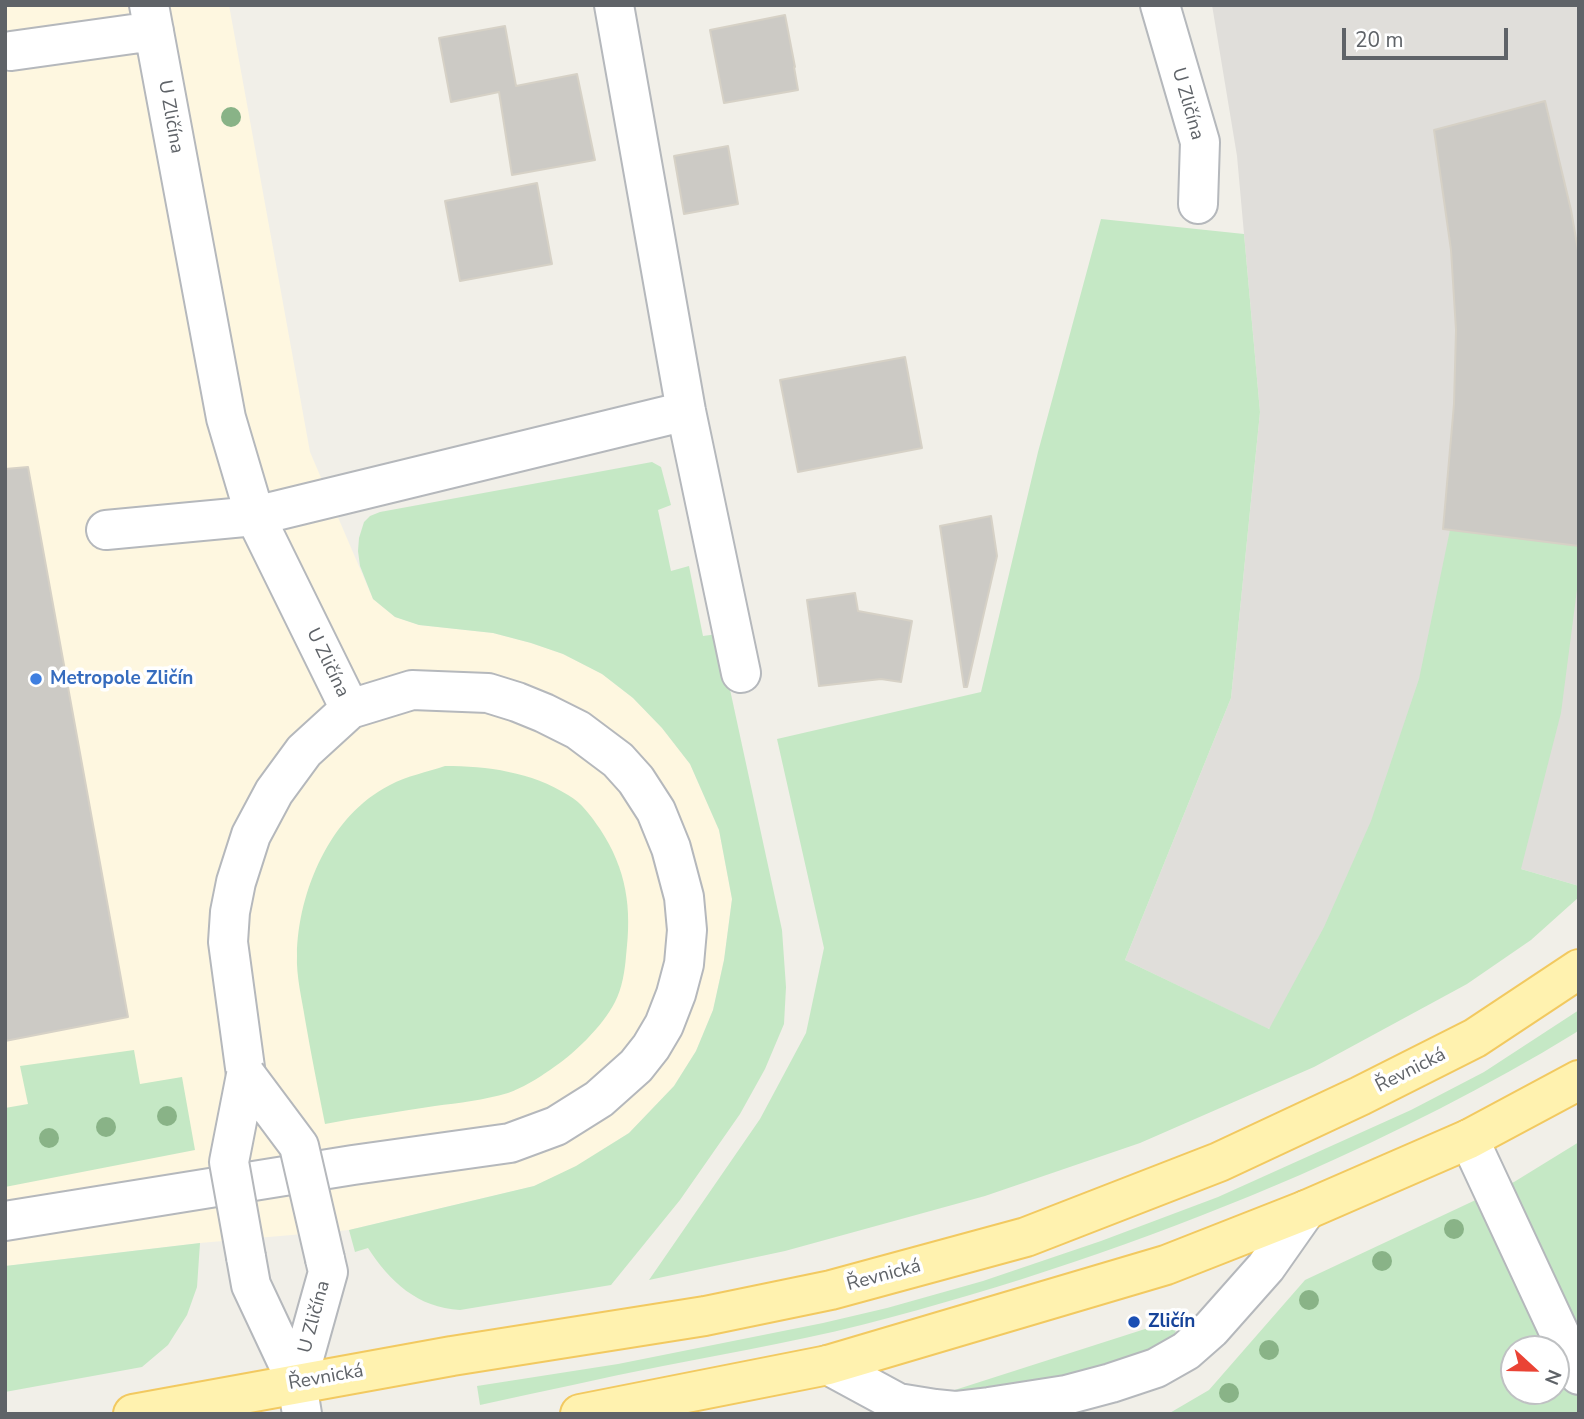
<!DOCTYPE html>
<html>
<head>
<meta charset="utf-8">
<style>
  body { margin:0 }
  #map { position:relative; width:1584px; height:1419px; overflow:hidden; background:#f1efe8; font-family:"Nunito Sans",sans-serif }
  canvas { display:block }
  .frame { position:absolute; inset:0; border:7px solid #5f6368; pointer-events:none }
  .north { position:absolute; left:1500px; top:1335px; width:70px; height:70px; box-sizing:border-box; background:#fff; border:2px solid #bfc1c3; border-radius:50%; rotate:112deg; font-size:19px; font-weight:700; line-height:28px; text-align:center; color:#5f6368 }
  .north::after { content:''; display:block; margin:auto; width:24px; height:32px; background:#ea4335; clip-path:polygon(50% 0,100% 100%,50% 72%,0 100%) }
  .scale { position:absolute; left:1342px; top:28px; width:166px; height:32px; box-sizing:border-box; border:4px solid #5f6368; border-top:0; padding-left:9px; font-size:21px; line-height:24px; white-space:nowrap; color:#5f6368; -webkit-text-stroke:5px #fff; paint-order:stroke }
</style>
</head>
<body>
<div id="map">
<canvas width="1584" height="1419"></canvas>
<div class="frame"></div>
<div class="north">N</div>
<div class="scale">20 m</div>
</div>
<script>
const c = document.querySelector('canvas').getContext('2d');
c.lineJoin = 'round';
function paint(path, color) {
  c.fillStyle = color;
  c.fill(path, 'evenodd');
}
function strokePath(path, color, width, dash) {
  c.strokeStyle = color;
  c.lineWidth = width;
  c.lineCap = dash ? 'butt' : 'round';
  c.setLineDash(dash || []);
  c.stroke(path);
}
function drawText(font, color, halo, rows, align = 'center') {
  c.font = font + ' "Nunito Sans",sans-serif';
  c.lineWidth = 7;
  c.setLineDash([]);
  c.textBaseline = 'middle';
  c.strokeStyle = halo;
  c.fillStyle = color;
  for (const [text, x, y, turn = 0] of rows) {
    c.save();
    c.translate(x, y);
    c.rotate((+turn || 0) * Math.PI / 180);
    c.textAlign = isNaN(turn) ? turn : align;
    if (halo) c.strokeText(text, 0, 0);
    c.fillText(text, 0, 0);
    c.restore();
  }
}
paint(new Path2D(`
  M 5,5 L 229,5 L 310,452 L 373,599 L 395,617 L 419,625 L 493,633 L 531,643 L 563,654 L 602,674 L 633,698 L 662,728 L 690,764 L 719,830 L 732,899 L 724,960 L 713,1010 L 696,1051 L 674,1086 L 629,1133 L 576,1167 L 534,1186 L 349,1230 L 200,1243 L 5,1266 Z`), '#fef7e0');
paint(new Path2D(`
  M 1212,5 L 1579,5 L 1579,886 L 1521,869 L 1268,1029 L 1125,960 L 1231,698 L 1260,412 L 1237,156 Z`), '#e0deda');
paint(new Path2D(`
  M 1101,219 L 1244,234 L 1260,412 L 1231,698 L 1125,960 L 1269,1029 L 1324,927 L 1371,821 L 1419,679 L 1450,530 L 1579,546 L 1579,574 L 1561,713 L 1521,869 L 1579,886 L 1579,897 L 1531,940 L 1467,984 L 1314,1067 L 1140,1143 L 985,1196 L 785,1251 L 649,1280 L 760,1119 L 806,1033 L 824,948 L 777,739 L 981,692 L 1038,452 Z
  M 652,462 L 661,467 L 671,505 L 658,510 L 671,571 L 689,566 L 703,636 L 718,634 L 782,930 L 786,987 L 784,1024 L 765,1069 L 740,1114 L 680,1200 L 611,1285 L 460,1310 C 418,1308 389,1281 368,1248 L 355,1252 L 349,1230 L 534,1186 L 576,1166 L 629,1133 L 674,1086 L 696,1051 L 713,1010 L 724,960 L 732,899 L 719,830 L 690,764 L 662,728 L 633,698 L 602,674 L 563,654 L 531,643 L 493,633 L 419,625 L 395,617 L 373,599 L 360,566 L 358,551 L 359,538 L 364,522 L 370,516 L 380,512 Z
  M 445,766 C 487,766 532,772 568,795 C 582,803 591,816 600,829 C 627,870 632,908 626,956 C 625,970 622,989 615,1002 C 602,1027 574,1054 550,1070 C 537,1079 522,1088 508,1093 C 484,1100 459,1103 435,1106 C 398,1112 361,1117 325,1124 C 318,1089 311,1054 305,1019 C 302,999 296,976 297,955 C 298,892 330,815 390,785 C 407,776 427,772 445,766 Z
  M 1579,1010 L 1579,1030 L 1575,1033 C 1487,1087 1395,1133 1300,1175 C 1168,1232 1031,1280 892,1317 C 816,1338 739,1351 663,1366 C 602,1378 541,1392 480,1405 L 477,1386 L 618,1364 L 823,1323 L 887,1308 L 983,1281 L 1101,1241 L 1218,1197 L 1411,1110 L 1484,1072 Z
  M 134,1050 L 140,1084 L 182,1077 L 195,1150 L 5,1187 L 5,1108 L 28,1104 L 20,1066 Z
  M 1579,1142 L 1579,1414 L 1168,1414 L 1209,1390 L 1305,1280 L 1514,1182 ZM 1514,1349 L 1556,1349 L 1556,1391 L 1514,1391 Z
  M 200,1243 L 197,1287 L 187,1315 L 168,1345 L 142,1367 L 5,1392 L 5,1266 Z
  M 1170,1321 L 1176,1329 L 1175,1334 L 1171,1341 L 1102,1372 L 936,1396 Z`), '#c5e8c5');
const building = new Path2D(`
  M 785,15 L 795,67 L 794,67 L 798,90 L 724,103 L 710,30 Z
  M 505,26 L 516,86 L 577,74 L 595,160 L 512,175 L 499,92 L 451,102 L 439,38 Z
  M 1545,101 L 1571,210 L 1579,256 L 1579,546 L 1443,529 L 1454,404 L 1456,330 L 1451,250 L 1434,130 Z
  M 728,146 L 738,204 L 684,214 L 674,156 Z
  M 537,183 L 552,264 L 460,281 L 445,201 Z
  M 905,357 L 922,448 L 798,472 L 780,380 Z
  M 28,467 L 128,1017 L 5,1041 L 5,469 Z
  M 991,516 L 997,556 L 967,687 L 964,687 L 940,526 Z
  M 855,593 L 858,611 L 912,621 L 901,682 L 881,679 L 819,686 L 807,600 Z`);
paint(building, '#cccac5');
strokePath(building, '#d6d1c6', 2);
const minor = new Path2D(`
  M 149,5 L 226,418 L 255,516 L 350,709
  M 614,5 L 686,411 L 741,673
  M 1160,5 L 1200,142 L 1198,204
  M 11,51 L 154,31
  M 106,530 L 255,516 L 686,411
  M 1469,1139 L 1579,1375
  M 5,1221 L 353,1165 L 510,1143 L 556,1126 L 599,1099 L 636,1066 L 651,1047 L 664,1025 L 676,994 L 684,964 L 687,930 L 684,897 L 671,848 L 656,811 L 636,780 L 618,760 L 578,730 L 544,713 L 517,702 L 488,693 L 412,690 L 350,709 L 304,751 L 274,792 L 251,835 L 236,882 L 230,912 L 228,942 L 246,1075
  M 246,1257 L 251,1285 L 297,1383 L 302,1414
  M 828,1365 L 898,1403 L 935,1409 L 955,1411 L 989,1407 L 1066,1395 L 1111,1383 L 1156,1368 L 1186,1351 L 1211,1329 L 1266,1267 L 1306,1210
  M 297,1383 L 328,1272 L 325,1259`);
const major = new Path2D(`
  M 133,1414 L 452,1356 L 705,1316 L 831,1290 L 1026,1237 L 1219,1162 L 1360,1096 L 1475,1038 L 1579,969
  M 580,1414 L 828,1365 L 1166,1265 L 1306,1210 L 1469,1139 L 1579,1080`);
strokePath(minor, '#b5b8bc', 42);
strokePath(major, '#f2c960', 42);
strokePath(minor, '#fff', 38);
strokePath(major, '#fff2af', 38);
const minorBridge = new Path2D(`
  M 246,1075 L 299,1146 L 325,1259
  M 246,1075 L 229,1162 L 246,1257`);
strokePath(minorBridge, '#b5b8bc', 42, []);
strokePath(minorBridge, '#fff', 38);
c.fillStyle = '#89b387';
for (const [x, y] of [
  [231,117],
  [167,1116],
  [106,1127],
  [49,1138],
  [1454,1229],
  [1382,1261],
  [1309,1300],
  [1269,1350],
  [1229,1393]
]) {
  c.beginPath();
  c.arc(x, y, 10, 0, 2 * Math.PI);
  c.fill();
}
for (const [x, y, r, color] of [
  [36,679,7,"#3f7fe0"],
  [1134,1322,7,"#1a4fb4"]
]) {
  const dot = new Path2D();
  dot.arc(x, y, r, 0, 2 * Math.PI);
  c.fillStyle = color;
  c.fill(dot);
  strokePath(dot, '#fff', 2.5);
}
drawText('19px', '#5f6368', '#fff', [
  ["U Zličína",1187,104,74],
  ["U Zličína",170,117,80],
  ["U Zličína",327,663,64],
  ["Řevnická",1411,1071,-27],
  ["Řevnická",884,1276,-15],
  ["U Zličína",315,1317,-75],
  ["Řevnická",326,1378,-10]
]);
drawText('bold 19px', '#366cbe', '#fff', [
  ["Metropole Zličín",50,679]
], 'left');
drawText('bold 19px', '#164399', '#fff', [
  ["Zličín",1148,1322]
], 'left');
</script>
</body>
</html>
